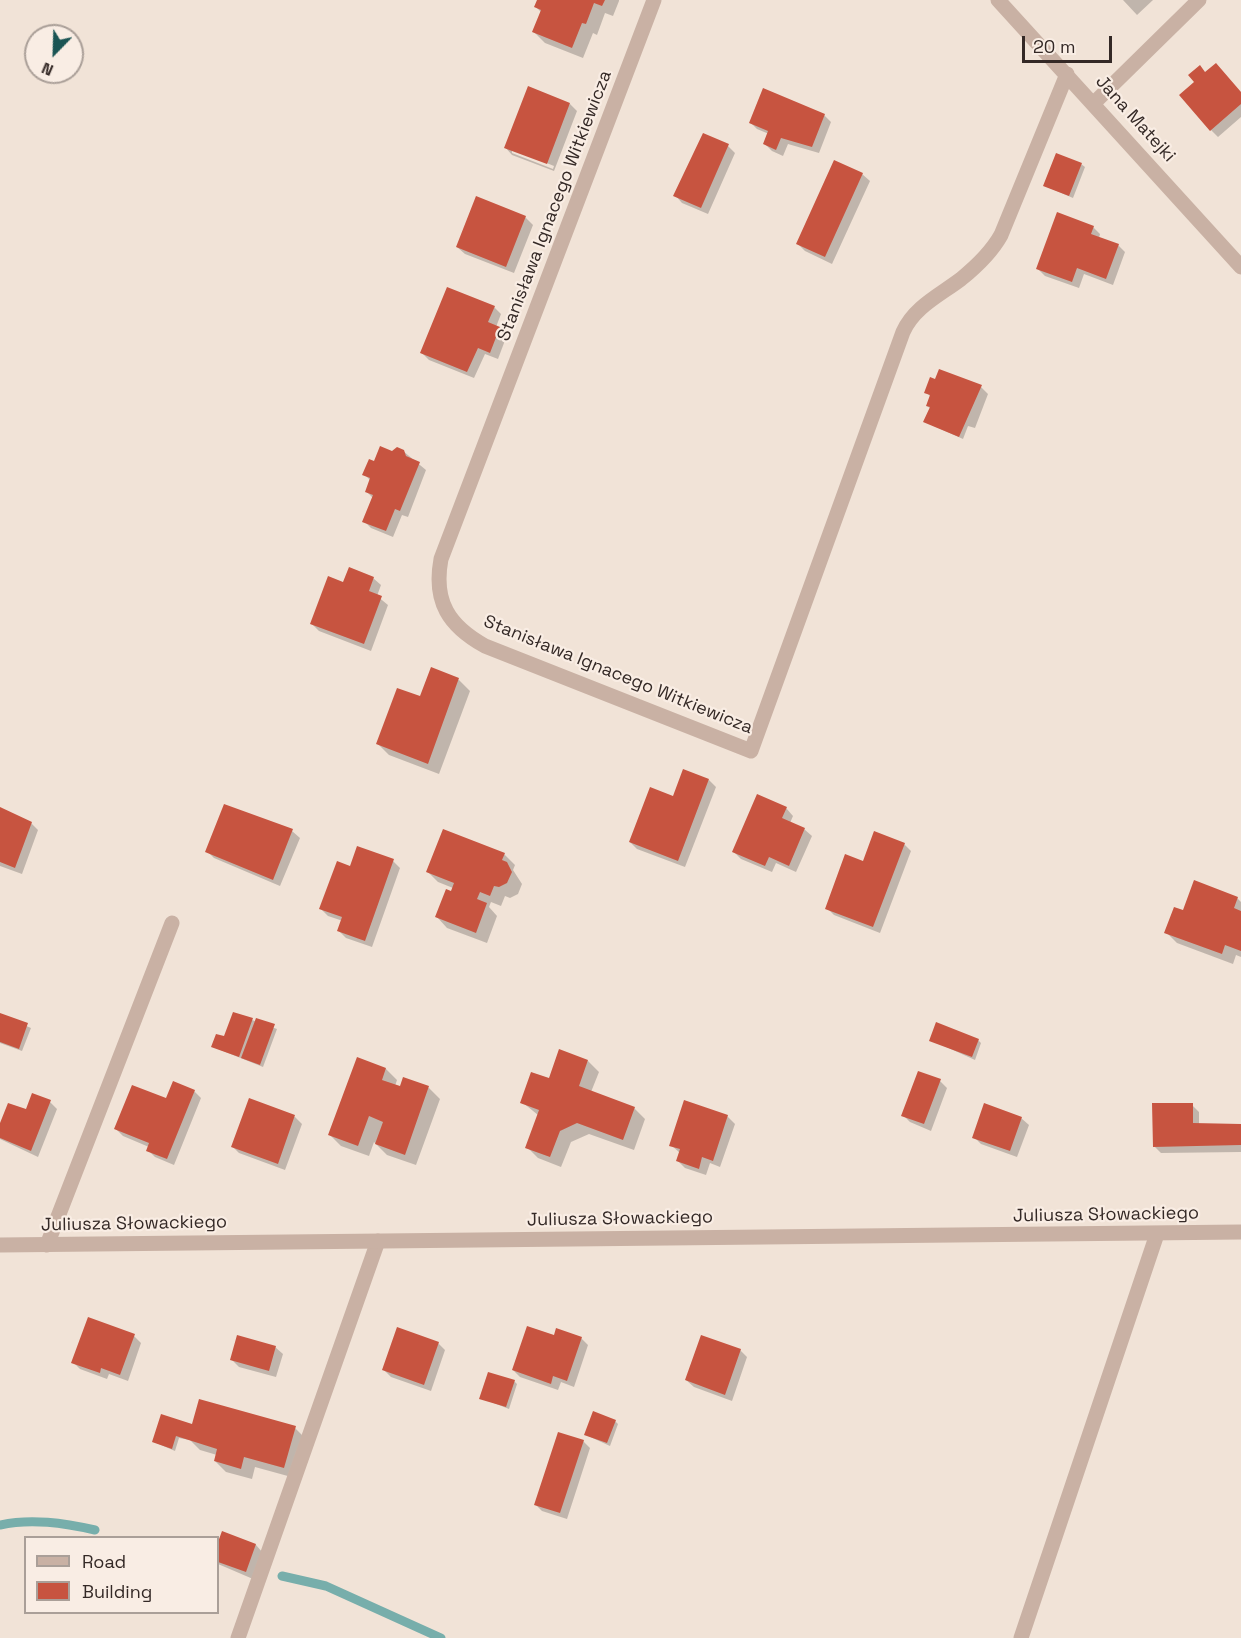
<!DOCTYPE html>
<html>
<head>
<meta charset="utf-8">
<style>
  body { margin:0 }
  #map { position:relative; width:1241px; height:1638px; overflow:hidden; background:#f1e3d7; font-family:"Space Grotesk",sans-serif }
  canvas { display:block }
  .legend { position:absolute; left:24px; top:1536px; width:195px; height:78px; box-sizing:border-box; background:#f9ede4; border:2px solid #aa9f98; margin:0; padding:8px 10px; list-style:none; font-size:18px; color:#342926 }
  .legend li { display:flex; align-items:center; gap:12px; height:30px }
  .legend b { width:30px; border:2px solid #aa9f98 }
  .north { position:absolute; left:24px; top:24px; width:60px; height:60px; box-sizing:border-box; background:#f9ede4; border:2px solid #aa9f98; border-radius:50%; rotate:203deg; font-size:16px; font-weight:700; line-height:24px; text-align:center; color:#342926 }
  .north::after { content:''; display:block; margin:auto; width:21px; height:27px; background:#1b5554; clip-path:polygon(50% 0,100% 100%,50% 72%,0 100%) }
  .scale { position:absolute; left:1022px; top:36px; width:90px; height:27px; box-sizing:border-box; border:3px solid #342926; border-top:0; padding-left:8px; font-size:18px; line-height:21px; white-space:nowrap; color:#342926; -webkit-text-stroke:4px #f9ede4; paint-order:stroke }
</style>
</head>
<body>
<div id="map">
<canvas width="1241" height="1638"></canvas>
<ul class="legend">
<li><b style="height:8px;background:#c9b1a4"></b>Road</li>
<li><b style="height:16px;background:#c75440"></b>Building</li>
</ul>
<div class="north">N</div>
<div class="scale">20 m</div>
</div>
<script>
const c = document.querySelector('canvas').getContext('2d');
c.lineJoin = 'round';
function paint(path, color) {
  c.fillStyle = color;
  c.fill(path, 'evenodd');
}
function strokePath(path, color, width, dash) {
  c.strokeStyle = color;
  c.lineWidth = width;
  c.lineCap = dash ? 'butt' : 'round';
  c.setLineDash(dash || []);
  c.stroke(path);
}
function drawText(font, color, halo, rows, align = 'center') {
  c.font = font + ' "Space Grotesk",sans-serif';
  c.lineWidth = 4.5;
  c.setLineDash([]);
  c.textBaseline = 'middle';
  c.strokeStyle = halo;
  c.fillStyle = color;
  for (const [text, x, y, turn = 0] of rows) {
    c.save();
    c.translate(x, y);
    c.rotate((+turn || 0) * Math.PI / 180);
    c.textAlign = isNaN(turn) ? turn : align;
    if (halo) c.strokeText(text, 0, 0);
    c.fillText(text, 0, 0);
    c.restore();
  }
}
paint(new Path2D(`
  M 539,0 L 619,0 L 619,1 L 613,16 L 605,13 L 597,35 L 593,33 L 583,58 L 545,43 L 534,32 L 542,13 L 536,7 Z
  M 1123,0 L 1153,0 L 1137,15 Z
  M 1206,73 L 1241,93 L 1241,117 L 1218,137 L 1211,130 Z
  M 570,104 L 577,111 L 554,171 L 512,155 L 505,147 ZM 512,149 L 554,166 L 553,169 L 512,153 Z
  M 824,115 L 831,122 L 819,153 L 788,144 L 783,156 L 772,151 L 765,144 L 769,134 L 757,129 L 750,122 Z
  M 704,135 L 728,146 L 735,153 L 708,214 L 682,203 L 675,195 Z
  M 1081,164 L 1085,167 L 1073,198 L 1045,186 Z
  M 862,174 L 870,181 L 832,264 L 805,251 L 798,244 Z
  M 476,198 L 525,217 L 533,225 L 514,273 L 465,254 L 457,247 Z
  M 1093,227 L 1100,234 L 1099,238 L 1118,245 L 1125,252 L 1113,285 L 1084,274 L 1079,288 L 1045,276 L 1038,269 Z
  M 494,307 L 501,314 L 496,327 L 507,335 L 498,359 L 485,354 L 474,378 L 429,360 L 422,353 Z
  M 940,371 L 981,387 L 988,394 L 975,428 L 968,426 L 963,439 L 925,422 L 931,409 L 927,406 L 931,397 L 926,392 L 936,381 Z
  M 403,451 L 426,470 L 408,517 L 402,515 L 393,537 L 371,528 L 364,521 L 373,498 L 367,492 L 371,481 L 364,474 L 374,463 L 393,453 Z
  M 373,578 L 381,585 L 377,596 L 388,605 L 371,651 L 319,631 L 312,624 L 344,584 Z
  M 432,669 L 459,680 L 470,691 L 439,774 L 389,755 L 378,744 L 421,698 Z
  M 709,780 L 716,787 L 685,867 L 637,849 L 630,842 L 674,798 Z
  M 225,806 L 292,831 L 300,838 L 280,886 L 214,858 L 207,851 Z
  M 786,808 L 793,816 L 790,823 L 804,829 L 812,836 L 796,872 L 776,863 L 772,872 L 741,859 L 734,852 Z
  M 0,809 L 31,823 L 38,830 L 22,874 L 0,866 Z
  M 904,844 L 911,851 L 880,933 L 834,915 L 827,908 L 864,863 Z
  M 504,854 L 515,865 L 513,870 L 522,884 L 518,894 L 510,898 L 505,896 L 501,906 L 491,902 L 489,907 L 497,916 L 487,943 L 447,928 L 437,917 L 453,888 L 438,882 L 427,871 Z
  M 393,861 L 400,868 L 372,947 L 346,938 L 339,931 L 343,921 L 328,916 L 321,909 L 351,868 Z
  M 1237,898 L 1241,902 L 1241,957 L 1236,955 L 1233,964 L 1177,943 L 1166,932 L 1183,912 Z
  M 1,1015 L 31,1028 L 22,1051 L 0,1043 Z
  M 252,1020 L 277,1029 L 263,1067 L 213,1047 Z
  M 931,1040 L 978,1040 L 981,1043 L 975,1060 Z
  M 358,1059 L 386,1069 L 397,1080 L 395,1086 L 400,1088 L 404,1079 L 429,1088 L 440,1099 L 416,1165 L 387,1155 L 374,1142 L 369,1156 L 341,1146 L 330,1135 Z
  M 588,1061 L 599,1072 L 591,1092 L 634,1108 L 645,1119 L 634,1150 L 589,1134 L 571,1142 L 561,1167 L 538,1158 L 527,1147 L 538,1115 L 522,1102 L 549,1080 Z
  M 940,1081 L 947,1088 L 931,1131 L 910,1122 L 903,1115 Z
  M 194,1091 L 201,1098 L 174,1165 L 155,1157 L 148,1150 L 149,1147 L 123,1136 L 116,1129 L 167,1100 Z
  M 250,1100 L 295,1117 L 302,1124 L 285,1170 L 239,1153 L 232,1146 Z
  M 50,1102 L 57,1109 L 38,1157 L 0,1139 L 0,1127 Z
  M 1192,1105 L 1199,1112 L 1199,1124 L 1241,1125 L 1241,1152 L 1161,1153 L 1154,1146 Z
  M 727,1116 L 735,1124 L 720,1167 L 710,1163 L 706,1175 L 685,1168 L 678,1161 L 680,1153 L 671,1145 Z
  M 1021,1118 L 1029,1125 L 1017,1157 L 981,1144 L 974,1137 Z
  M 134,1336 L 141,1343 L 128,1381 L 109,1374 L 107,1379 L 80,1369 L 73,1362 Z
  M 581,1338 L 588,1345 L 574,1387 L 561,1382 L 558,1390 L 520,1377 L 513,1370 Z
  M 438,1343 L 445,1350 L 431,1391 L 391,1377 L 384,1370 Z
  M 275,1347 L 283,1354 L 276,1377 L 239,1367 L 231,1359 Z
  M 740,1350 L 747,1357 L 732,1401 L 694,1387 L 686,1380 Z
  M 514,1381 L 517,1384 L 509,1409 L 481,1398 Z
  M 615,1421 L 618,1424 L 610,1446 L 586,1435 Z
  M 193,1426 L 295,1428 L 306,1439 L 295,1478 L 255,1467 L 252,1479 L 226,1472 L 215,1461 L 217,1455 L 200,1450 L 190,1440 L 179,1438 L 175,1451 L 154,1442 Z
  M 583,1441 L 590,1448 L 567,1519 L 542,1511 L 535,1504 Z
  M 222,1533 L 256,1545 L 263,1553 L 253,1579 L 218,1564 L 218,1546 Z`), '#0003');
strokePath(new Path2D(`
  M 0,1525 C 31,1518 64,1523 95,1530
  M 282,1576 L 326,1586 L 441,1638`), '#77aeab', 9);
paint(new Path2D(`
  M 537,0 L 605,0 L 602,6 L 594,3 L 586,24 L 582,23 L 572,48 L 532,32 L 541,10 L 534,7 Z
  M 1216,63 L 1241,92 L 1241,104 L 1210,131 L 1179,95 L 1194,82 L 1188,75 L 1200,65 L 1205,72 Z
  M 528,86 L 570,103 L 547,164 L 504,148 Z
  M 763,88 L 825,114 L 812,147 L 781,138 L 776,150 L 763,144 L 768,131 L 749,123 Z
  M 703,133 L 729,144 L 701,208 L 673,196 Z
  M 1056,153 L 1082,163 L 1069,196 L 1043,186 Z
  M 834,160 L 863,173 L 825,257 L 796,244 Z
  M 476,196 L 526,216 L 506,267 L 456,247 Z
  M 1057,212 L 1094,226 L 1091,234 L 1119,244 L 1106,279 L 1077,268 L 1072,282 L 1036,269 Z
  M 447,287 L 495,306 L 488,322 L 500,327 L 490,353 L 478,348 L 467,372 L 420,353 Z
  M 939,369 L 982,385 L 959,437 L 923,422 L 930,407 L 926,406 L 930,395 L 924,393 L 930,377 L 935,379 Z
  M 380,446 L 392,451 L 397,447 L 404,450 L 406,456 L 420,462 L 400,511 L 395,509 L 386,531 L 362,522 L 373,495 L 365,492 L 370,478 L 362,475 L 369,459 L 374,461 Z
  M 349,567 L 374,577 L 369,591 L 382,596 L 364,644 L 310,624 L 328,576 L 343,582 Z
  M 431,667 L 459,678 L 428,764 L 376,744 L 397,688 L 420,696 Z
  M 683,769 L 709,779 L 678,861 L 629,842 L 650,787 L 673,796 Z
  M 757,794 L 787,807 L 782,818 L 805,828 L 789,866 L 769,857 L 765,866 L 732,852 Z
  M 224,804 L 293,829 L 273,880 L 205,852 Z
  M 0,807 L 32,822 L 15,868 L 0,862 Z
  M 443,829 L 505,853 L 502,860 L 507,862 L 512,872 L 507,883 L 499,887 L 494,886 L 490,896 L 480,892 L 477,899 L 487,903 L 476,933 L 435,917 L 446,889 L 451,891 L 454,883 L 426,872 Z
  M 874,831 L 905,843 L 873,927 L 825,909 L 845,854 L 863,861 Z
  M 357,846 L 394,859 L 365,941 L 337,931 L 342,917 L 319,909 L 337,861 L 350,866 Z
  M 1194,880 L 1238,897 L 1234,908 L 1241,911 L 1241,951 L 1225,945 L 1222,954 L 1164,933 L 1174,907 L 1183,910 Z
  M 233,1012 L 253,1018 L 239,1057 L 211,1047 L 216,1034 L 224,1036 Z
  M 0,1013 L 28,1023 L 19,1049 L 0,1042 Z
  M 256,1018 L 275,1024 L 260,1065 L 241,1058 Z
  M 936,1022 L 979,1039 L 972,1057 L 929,1041 Z
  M 559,1049 L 588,1060 L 579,1086 L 635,1107 L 623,1140 L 577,1123 L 560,1131 L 550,1157 L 525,1148 L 539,1110 L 520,1103 L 531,1072 L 549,1078 Z
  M 357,1057 L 386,1068 L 382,1080 L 400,1086 L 403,1077 L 429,1086 L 405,1155 L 375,1144 L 383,1122 L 369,1116 L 358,1146 L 328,1135 Z
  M 918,1071 L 941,1079 L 924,1124 L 901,1116 Z
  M 173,1081 L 195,1090 L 167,1159 L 146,1151 L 149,1143 L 114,1129 L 132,1085 L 166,1098 Z
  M 32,1093 L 51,1100 L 31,1151 L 0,1138 L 0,1123 L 8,1103 L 26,1109 Z
  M 249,1098 L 295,1115 L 278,1164 L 231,1147 Z
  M 684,1100 L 728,1115 L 713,1161 L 702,1157 L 699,1169 L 676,1161 L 680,1149 L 669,1146 Z
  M 984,1103 L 1022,1117 L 1010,1151 L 972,1138 Z
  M 1152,1103 L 1193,1103 L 1193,1123 L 1241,1124 L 1241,1145 L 1153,1147 Z
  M 88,1317 L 135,1334 L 120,1375 L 101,1368 L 100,1373 L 71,1363 Z
  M 527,1326 L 554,1335 L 556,1328 L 582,1337 L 567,1381 L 553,1376 L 551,1384 L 512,1370 Z
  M 397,1327 L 439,1342 L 424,1385 L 382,1370 Z
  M 237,1335 L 276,1346 L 269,1371 L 230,1360 Z
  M 701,1335 L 741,1349 L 725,1395 L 685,1380 Z
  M 488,1372 L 515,1380 L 506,1407 L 479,1399 Z
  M 199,1399 L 296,1426 L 284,1468 L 244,1457 L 241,1469 L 214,1461 L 217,1449 L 176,1436 L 172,1449 L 152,1442 L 161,1414 L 192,1424 Z
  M 593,1411 L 616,1420 L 607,1443 L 584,1435 Z
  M 558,1432 L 584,1440 L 560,1513 L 534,1505 Z
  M 222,1531 L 256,1544 L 246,1572 L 218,1562 L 218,1542 Z`), '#c75440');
strokePath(new Path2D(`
  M 47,1245 L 172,923
  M 238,1638 L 378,1241
  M 1021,1638 L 1157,1234`), '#c9b1a4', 15);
strokePath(new Path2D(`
  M 654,0 L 441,559 C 433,602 449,626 485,646 L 751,751 L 903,332 C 914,307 940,295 961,279 C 977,266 991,253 1001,235 L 1067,74
  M 998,0 L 1241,267
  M 1094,103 L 1199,0
  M 0,1245 L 1241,1232`), '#c9b1a4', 15);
drawText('18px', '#342926', '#f9ede4', [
  ["Jana Matejki",1135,119,48],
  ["Stanisława Ignacego Witkiewicza",555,206,-69],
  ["Stanisława Ignacego Witkiewicza",618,675,22],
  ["Juliusza Słowackiego",1106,1215,-1],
  ["Juliusza Słowackiego",620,1219,-1],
  ["Juliusza Słowackiego",134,1224,-1]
]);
</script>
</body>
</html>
